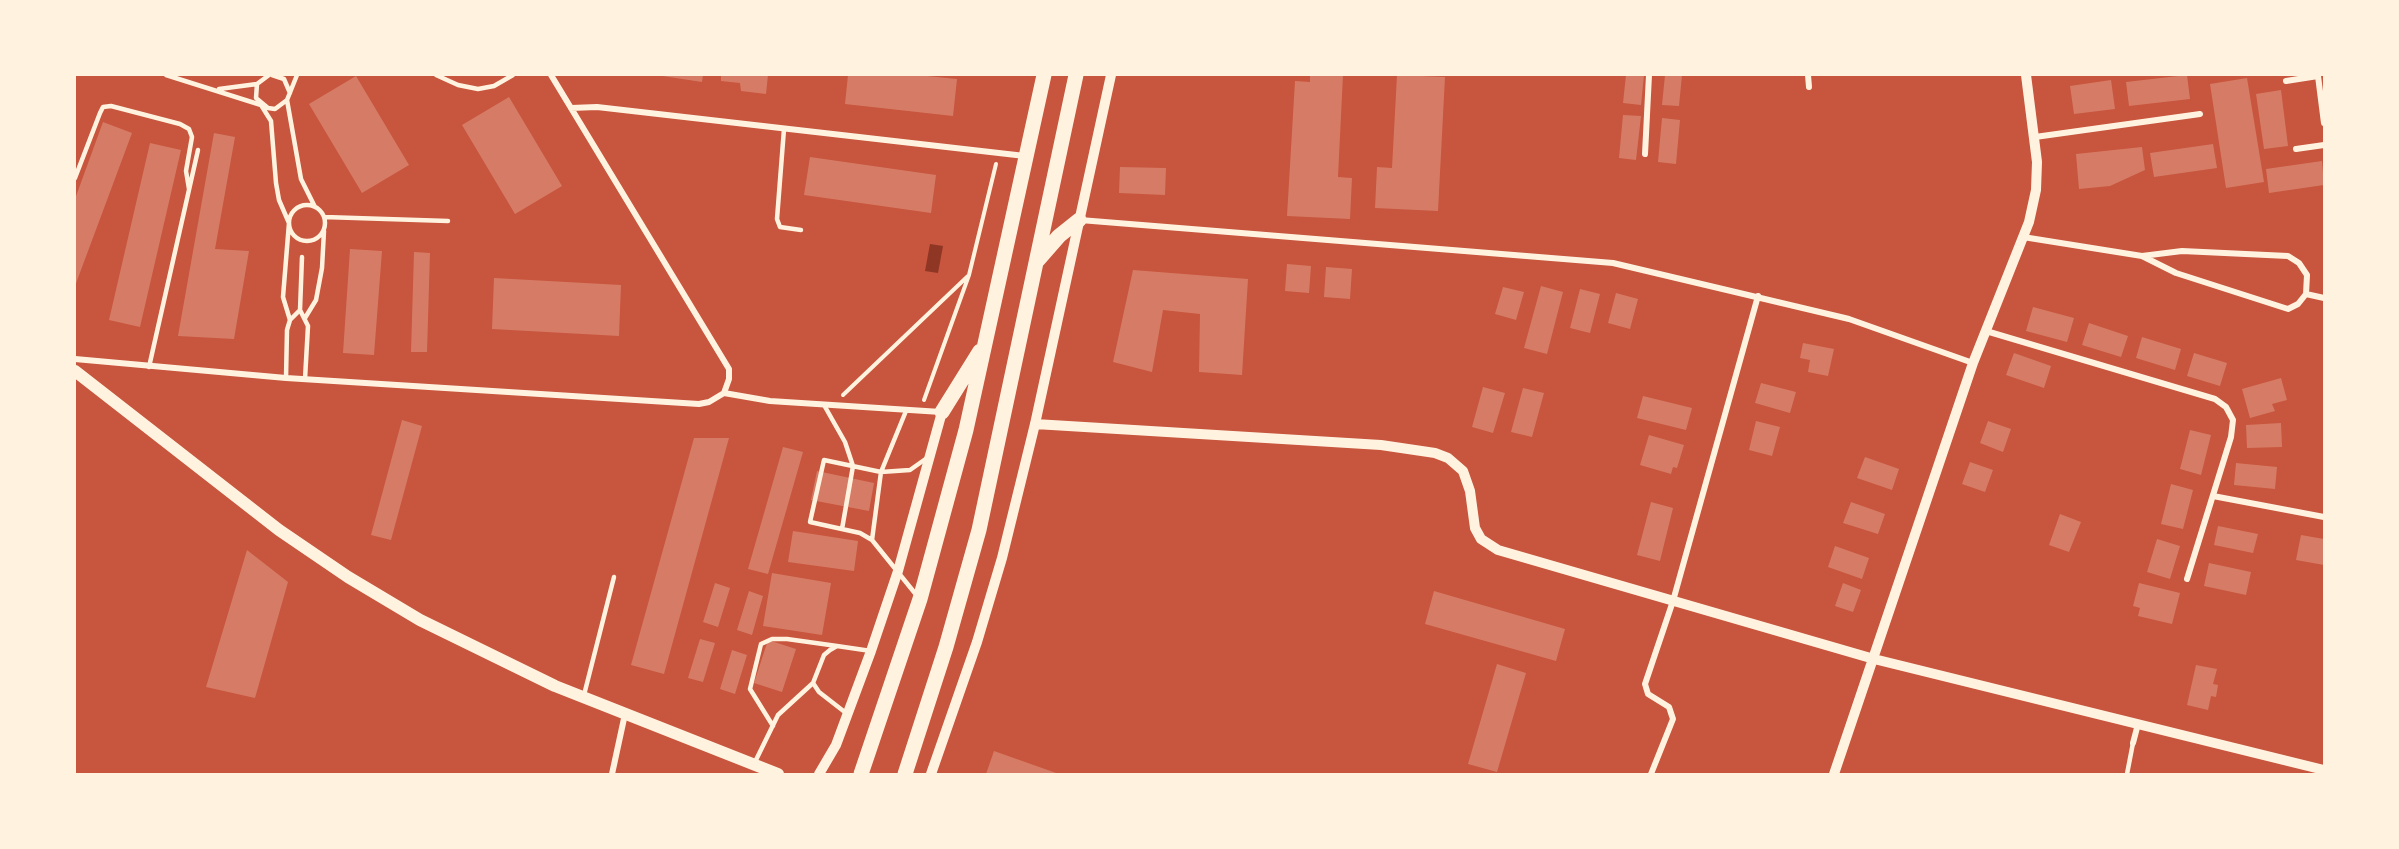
<!DOCTYPE html>
<style>
body{margin:0}
#map{position:relative;width:2399px;height:849px;overflow:hidden;background:#c8553d;font-family:Inter,sans-serif}
canvas{display:block}
.frame{position:absolute;inset:0;border:76px solid #fff3e0;pointer-events:none}
</style>
<div id="map">
<canvas width="2399" height="849"></canvas>
<div class="frame"></div>
</div>
<script>
const context = document.querySelector('canvas').getContext('2d');
context.lineJoin = 'round';
function fillPath(path, color) {
  context.fillStyle = color;
  context.fill(path, 'evenodd');
}
function poly(rows) {
  const path = new Path2D();
  for (const r of rows) {
    if (r.length === 3) {
      path.moveTo(r[0] + r[2], r[1]);
      path.arc(r[0], r[1], r[2], 0, 2 * Math.PI);
      continue;
    }
    path.moveTo(r[0], r[1]);
    for (let i = 2; i < r.length; i += 2) path.lineTo(r[i], r[i + 1]);
  }
  return path;
}
function stroke(path, color, width, dash) {
  context.strokeStyle = color;
  context.lineWidth = width;
  context.lineCap = dash ? 'butt' : 'round';
  context.setLineDash(dash || []);
  context.stroke(path);
}
const water = poly([
 [930,244,943,246,938,273,925,271]
]);
const building = poly([
 [656,75,703,75,702,82],
 [721,75,768,75,766,94,741,91,740,83,721,81],
 [848,75,917,75,957,79,953,116,845,104],
 [1310,75,1343,75,1338,177,1352,178,1350,219,1287,216,1295,81,1310,82],
 [1397,75,1445,77,1438,211,1375,208,1377,167,1392,168],
 [1626,75,1644,75,1641,105,1623,103],
 [1665,75,1682,75,1679,106,1662,105],
 [2187,75,2190,99,2129,106,2126,82],
 [356,76,409,165,362,193,309,104],
 [2247,78,2264,182,2226,188,2210,84],
 [2111,80,2115,109,2074,114,2070,86],
 [2281,90,2288,146,2264,149,2256,94],
 [509,97,562,186,515,214,462,125],
 [1623,115,1641,116,1636,160,1619,158],
 [1662,118,1680,120,1676,164,1658,162],
 [103,122,132,133,75,286,75,199],
 [214,133,235,137,215,249,249,251,234,339,178,336],
 [150,143,181,150,140,327,109,320],
 [2213,144,2217,168,2154,177,2150,153],
 [2142,147,2145,170,2110,186,2079,189,2076,154],
 [810,157,936,175,931,213,804,195],
 [2322,161,2324,185,2269,193,2266,169],
 [1120,167,1166,168,1165,195,1119,193],
 [350,249,382,251,374,355,343,353],
 [414,252,430,253,427,352,411,352],
 [1287,264,1311,266,1309,293,1285,291],
 [1326,267,1352,269,1350,299,1324,297],
 [1133,270,1248,279,1242,375,1199,372,1200,314,1163,310,1152,372,1113,362],
 [494,278,621,285,619,336,492,329],
 [1541,286,1563,292,1547,354,1524,348],
 [1503,287,1524,292,1516,320,1495,314],
 [1580,289,1600,294,1590,333,1570,328],
 [1616,293,1638,299,1630,329,1608,323],
 [2033,307,2074,318,2067,342,2026,331],
 [2089,323,2128,336,2121,357,2082,345],
 [2142,337,2181,349,2175,370,2136,358],
 [1803,343,1834,349,1828,376,1808,372,1810,360,1800,358],
 [2014,353,2051,366,2044,388,2006,375],
 [2194,353,2227,363,2220,386,2187,376],
 [2281,378,2287,400,2272,404,2275,411,2250,418,2242,389],
 [1761,383,1796,392,1790,413,1755,403],
 [1483,387,1505,393,1493,433,1472,427],
 [1523,388,1544,393,1532,437,1511,432],
 [1643,396,1692,408,1686,430,1637,418],
 [402,420,422,426,391,540,371,535],
 [1756,421,1780,427,1772,456,1749,450],
 [1988,421,2011,429,2003,452,1980,443],
 [2281,423,2282,447,2247,448,2246,425],
 [2190,430,2211,435,2201,475,2180,469],
 [1649,435,1684,445,1677,468,1673,467,1671,474,1640,465],
 [694,438,729,438,664,674,631,665],
 [783,447,803,452,768,574,748,569],
 [1865,457,1899,469,1892,490,1857,478],
 [1970,462,1993,470,1985,492,1962,484],
 [2236,463,2277,467,2275,489,2234,485],
 [817,471,874,483,869,511,811,500],
 [2171,484,2193,490,2183,529,2161,524],
 [1651,502,1673,508,1660,561,1637,555],
 [1851,502,1885,514,1878,534,1843,523],
 [2060,514,2081,522,2069,552,2049,545],
 [2218,526,2258,534,2253,553,2214,545],
 [793,531,858,541,854,571,788,562],
 [2301,535,2324,539,2324,565,2296,560],
 [2157,539,2180,546,2170,579,2147,572],
 [1835,546,1869,558,1862,579,1828,567],
 [247,550,288,582,255,698,206,687],
 [2209,563,2251,572,2246,595,2204,586],
 [772,573,831,583,822,635,763,626],
 [715,583,730,588,718,627,703,622],
 [1843,583,1861,590,1853,612,1835,606],
 [2139,583,2180,593,2172,624,2138,616,2140,608,2133,606],
 [749,591,763,596,752,635,737,630],
 [1434,591,1565,629,1556,661,1425,624],
 [700,639,715,643,703,682,688,678],
 [768,640,796,649,782,692,754,683],
 [732,650,747,655,735,694,720,689],
 [1497,664,1526,673,1497,772,1468,764],
 [2196,665,2217,669,2213,684,2218,685,2216,697,2211,696,2208,710,2187,705],
 [994,751,1059,774,986,774]
]);
const path = poly([
 [843,395,968,276],
 [924,400,969,275,996,164]
]);
const service = poly([
 [166,75,261,105,271,121,276,183,279,200,289,223,283,297,290,320],
 [269,75,257,84,256,98,268,108,275,109,287,100,297,75],
 [272,75,284,79,290,93],
 [436,75,458,85,478,89,494,86,513,75],
 [219,89,257,84],
 [287,100,301,179,315,207],
 [784,129,777,219,780,227,801,230],
 [75,178,100,113,103,107,111,106,180,124,189,129,192,137,186,171,189,189],
 [307,223,18],
 [324,217,448,221],
 [302,257,300,310,308,326,305,379],
 [305,318,316,300,322,268,324,231],
 [149,367,198,150],
 [286,378,287,330,290,320,300,310],
 [824,405,845,442,853,466,842,529],
 [872,540,881,472,906,411],
 [918,597,872,540,860,533,810,522,824,460,881,472,910,470,927,458],
 [813,683,819,692,846,713],
 [584,695,614,577],
 [773,726,750,689,761,644,772,639,787,639,837,646],
 [755,762,778,715,813,683,824,655,830,650,837,646,871,651],
 [2127,774,2133,743]
]);
const minor = poly([
 [551,75,729,369,729,379,724,393],
 [1808,75,1809,87],
 [2286,81,2318,76,2324,123],
 [571,108,597,107,1025,156],
 [2035,137,2200,114],
 [2296,149,2324,145],
 [1645,154,1649,75],
 [1080,220,1613,263,1849,319,1973,363],
 [2023,237,2142,256,2176,273,2288,309,2298,304,2306,294,2307,275,2299,263,2288,256,2182,251,2142,256],
 [2306,294,2324,298],
 [1986,331,2215,399,2226,407,2233,420,2231,437,2187,579],
 [75,359,286,378,699,404,709,402,724,393],
 [724,393,770,401,941,412],
 [2213,496,2324,517],
 [2133,743,2138,724],
 [612,774,625,714],
 [1651,774,1673,719,1669,707,1648,694,1645,684,1673,601,1758,296]
]);
const tertiary = poly([
 [1035,424,1381,445,1435,453,1448,458,1463,471,1470,491,1475,528,1481,539,1498,550,1874,659,2324,770],
 [819,774,836,745,871,651,898,571,942,412],
 [931,774,977,642,1002,558,1035,424,1111,75],
 [1834,774,1973,363,2029,222,2036,190,2037,162,2026,75]
]);
const secondary = poly([
 [75,371,279,530,348,577,420,620,555,686,778,774]
]);
const primary = poly([
 [1038,260,1059,236,1079,220],
 [942,412,980,351],
 [861,774,920,599,966,430,1044,75],
 [905,774,946,647,979,530,1076,75]
]);
fillPath(water, '#8f3625');
fillPath(building, '#d67c66');
stroke(path, '#fff3e0', 4);
stroke(service, '#fff3e0', 4.5);
stroke(minor, '#fff3e0', 6);
stroke(tertiary, '#fff3e0', 10);
stroke(secondary, '#fff3e0', 12);
stroke(primary, '#fff3e0', 15);
</script>
